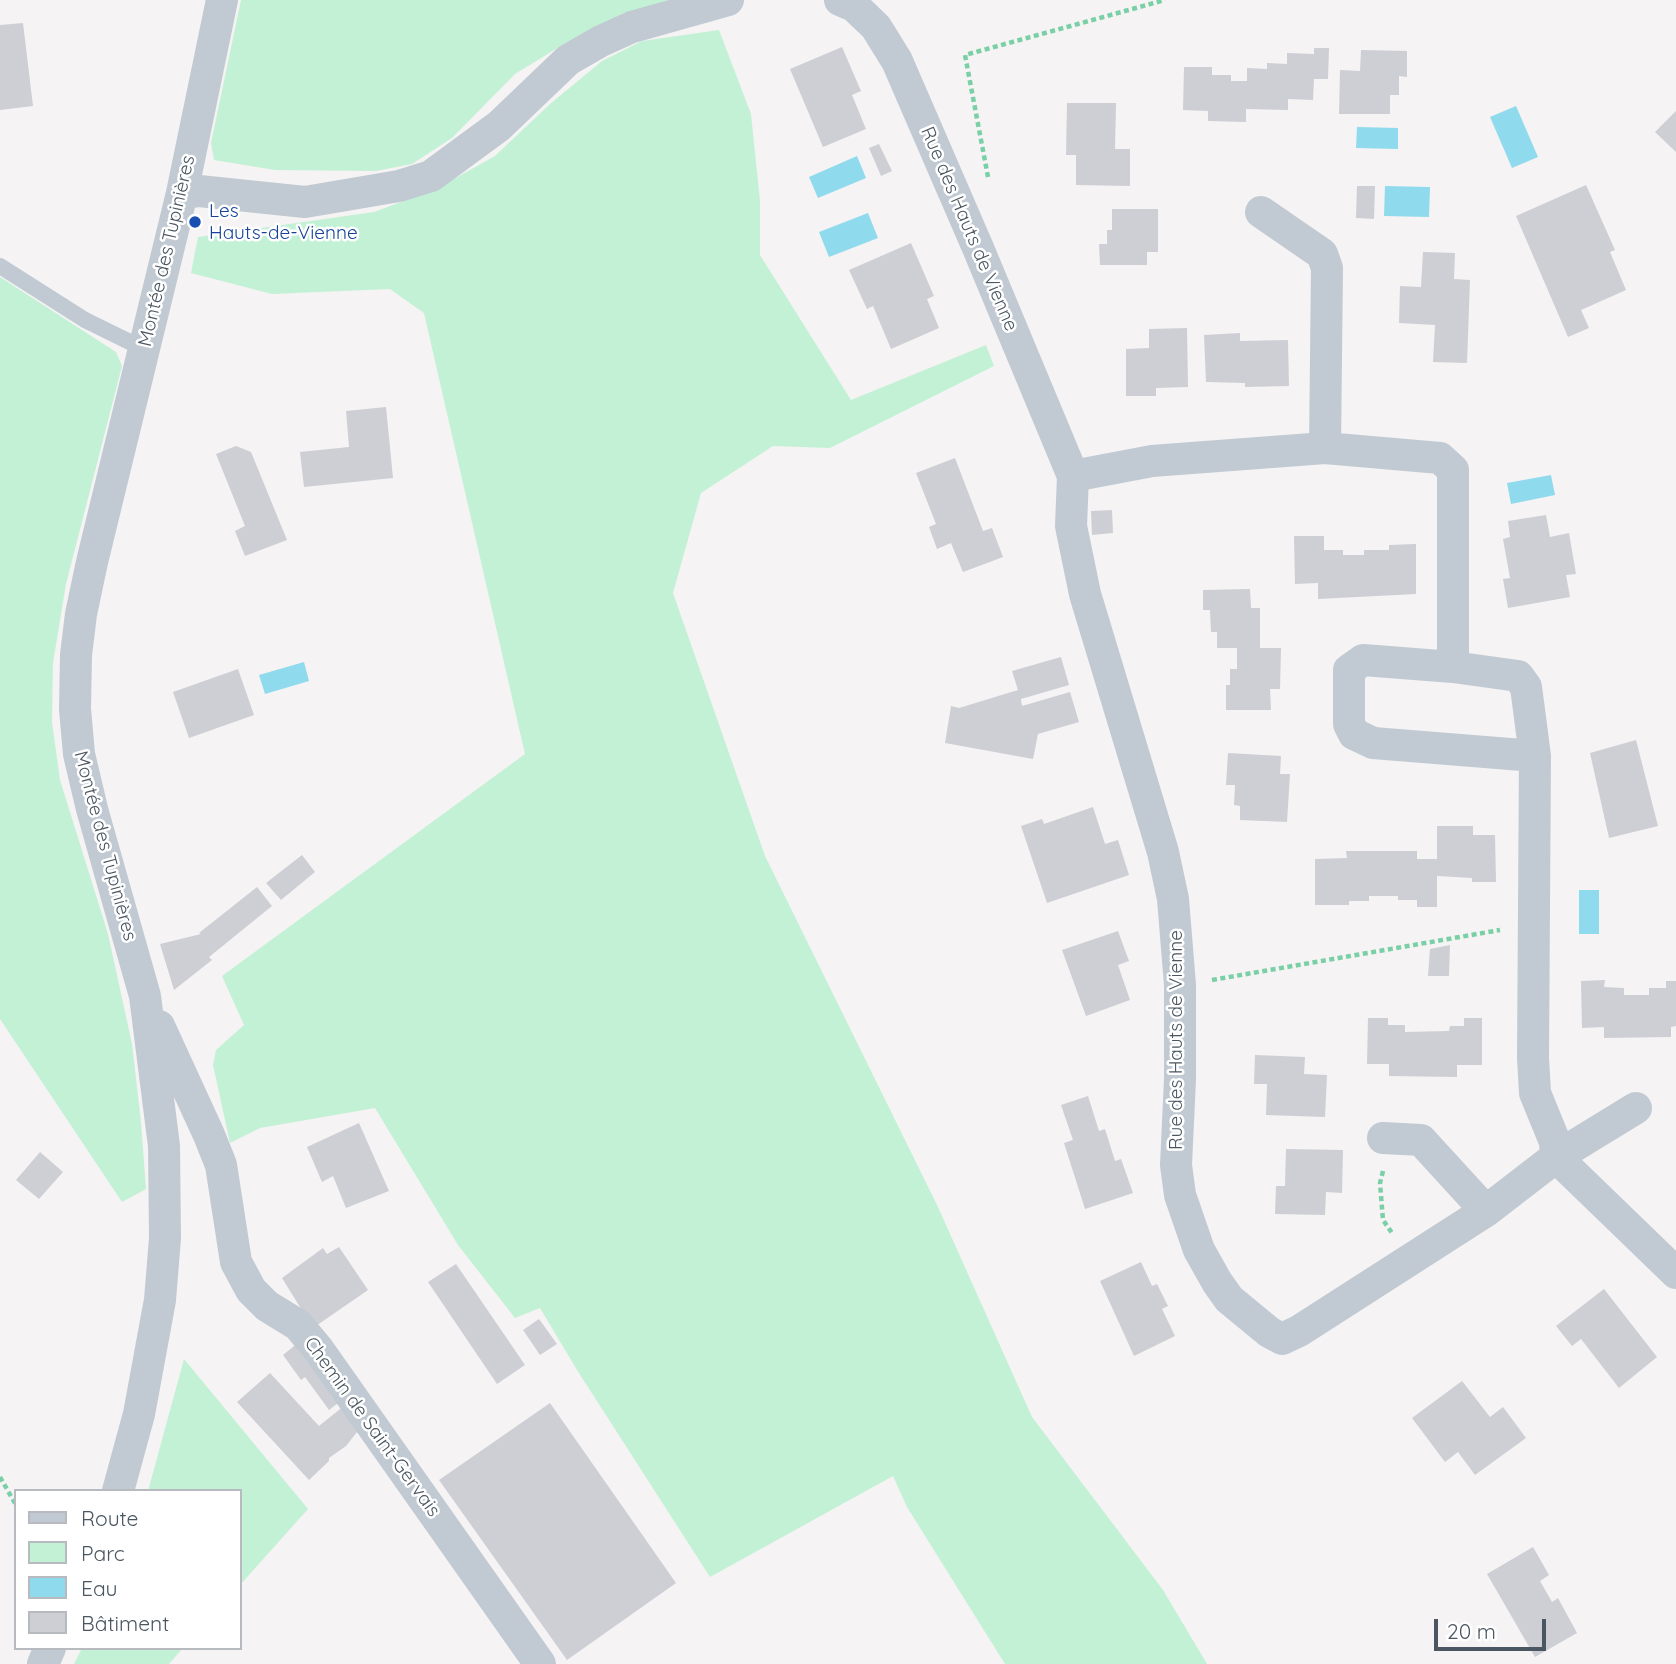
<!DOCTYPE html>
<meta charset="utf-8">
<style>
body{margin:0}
#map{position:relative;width:1676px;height:1664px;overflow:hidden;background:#f5f3f3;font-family:Quicksand,sans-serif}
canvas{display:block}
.legend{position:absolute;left:14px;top:1489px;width:228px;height:161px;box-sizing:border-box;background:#fff;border:2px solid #b7bbc0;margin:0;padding:9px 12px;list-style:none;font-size:21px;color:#4a5661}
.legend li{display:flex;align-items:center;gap:14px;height:35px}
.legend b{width:35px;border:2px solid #b7bbc0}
.scale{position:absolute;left:1434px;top:1619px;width:112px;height:32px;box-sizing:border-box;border:4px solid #4a5661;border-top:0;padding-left:9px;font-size:21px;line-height:24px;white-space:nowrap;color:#4a5661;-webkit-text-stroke:5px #fff;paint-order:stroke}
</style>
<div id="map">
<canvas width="1676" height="1664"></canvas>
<ul class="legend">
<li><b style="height:9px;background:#c1cad2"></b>Route</li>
<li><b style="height:19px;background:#c3f1d5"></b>Parc</li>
<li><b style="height:19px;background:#90daee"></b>Eau</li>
<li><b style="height:19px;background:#cdcfd5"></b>Bâtiment</li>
</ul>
<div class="scale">20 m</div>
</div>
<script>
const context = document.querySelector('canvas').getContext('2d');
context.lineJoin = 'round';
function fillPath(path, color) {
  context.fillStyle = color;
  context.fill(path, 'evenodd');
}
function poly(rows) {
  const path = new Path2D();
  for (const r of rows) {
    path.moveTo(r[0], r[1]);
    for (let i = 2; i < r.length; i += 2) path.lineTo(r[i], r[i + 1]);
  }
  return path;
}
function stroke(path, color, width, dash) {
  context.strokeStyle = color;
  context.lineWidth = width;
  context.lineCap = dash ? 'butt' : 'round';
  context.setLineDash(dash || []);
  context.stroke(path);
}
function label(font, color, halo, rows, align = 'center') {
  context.font = font + ' Quicksand,sans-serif';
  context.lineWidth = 5;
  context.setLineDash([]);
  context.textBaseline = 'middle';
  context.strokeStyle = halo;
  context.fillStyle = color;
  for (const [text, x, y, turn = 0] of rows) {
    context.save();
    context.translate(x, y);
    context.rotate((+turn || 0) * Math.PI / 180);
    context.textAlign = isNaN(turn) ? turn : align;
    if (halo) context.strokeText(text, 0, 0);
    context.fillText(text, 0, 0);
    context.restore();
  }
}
const green = poly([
 [241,0,669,0,633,13,564,44,515,74,452,138,412,164,376,171,275,170,214,160,211,143],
 [719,30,751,114,760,201,760,255,851,400,986,345,994,366,830,448,773,446,701,493,673,593,765,856,938,1207,1032,1417,1163,1590,1207,1664,1005,1664,907,1507,893,1476,710,1577,577,1370,540,1308,515,1318,458,1245,375,1108,260,1128,230,1143,213,1065,216,1050,244,1025,222,976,525,754,424,313,390,289,272,294,191,273,198,237,374,212,436,189,495,156,550,104,602,61,642,41],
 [0,277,116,352,122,366,66,584,53,663,52,722,60,780,108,934,132,1044,141,1122,146,1189,122,1202,0,1019],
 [184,1359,308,1509,240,1585,240,1491,148,1491],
 [82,1648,183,1648,169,1664,74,1664]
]);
const water = poly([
 [1516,106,1538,157,1512,168,1490,117],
 [1357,127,1398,128,1398,149,1356,148],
 [857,156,866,178,818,198,809,177],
 [1385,186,1430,187,1429,217,1384,216],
 [868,213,878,238,829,257,819,232],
 [1551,475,1555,495,1511,504,1507,483],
 [304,662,309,681,265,694,259,675],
 [1579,890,1599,890,1599,934,1579,934]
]);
const building = poly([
 [23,23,33,106,0,110,0,25],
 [842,47,861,91,852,95,866,129,823,147,790,69],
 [1314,48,1329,48,1328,79,1314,79,1313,100,1288,99,1288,110,1246,109,1246,122,1208,121,1208,111,1183,110,1184,67,1212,67,1212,75,1231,75,1231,81,1247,81,1247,68,1267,69,1267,63,1287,64,1287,53,1314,54],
 [1361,50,1407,51,1407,77,1399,76,1399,95,1390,95,1390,114,1339,114,1340,70,1360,71],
 [1067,103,1116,103,1115,149,1130,149,1130,186,1076,185,1076,155,1066,155],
 [1676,111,1676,152,1655,132],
 [879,144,892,171,881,176,869,148],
 [1586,185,1615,250,1610,252,1626,290,1581,310,1589,328,1568,337,1516,216],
 [1357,186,1375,186,1374,219,1356,218],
 [1112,209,1158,209,1158,252,1147,252,1147,265,1100,265,1099,244,1107,244,1107,230,1112,230],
 [911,243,934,296,927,299,939,328,891,349,873,306,867,309,849,270],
 [1423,252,1455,253,1454,279,1470,280,1467,363,1433,362,1435,325,1399,323,1400,286,1421,287],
 [1187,328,1188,387,1156,388,1156,396,1126,396,1126,349,1149,348,1149,329],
 [1240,333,1240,341,1288,340,1289,386,1245,387,1245,383,1206,382,1204,335],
 [386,407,393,478,304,487,300,452,349,447,346,411],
 [236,446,251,452,287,540,245,556,235,531,245,526,216,454],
 [955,458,983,531,992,528,1003,557,963,572,951,543,937,549,929,527,936,524,916,473],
 [1112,510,1113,533,1092,535,1091,511],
 [1546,515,1550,537,1569,533,1576,574,1566,575,1570,597,1508,608,1503,579,1510,578,1503,539,1510,537,1508,521],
 [1294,536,1324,536,1324,550,1343,550,1343,555,1364,555,1364,550,1389,550,1389,545,1416,544,1416,594,1318,599,1318,583,1295,584],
 [1250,589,1251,608,1260,608,1260,648,1281,648,1280,689,1270,689,1271,710,1226,710,1226,685,1230,685,1230,669,1237,669,1237,648,1217,648,1217,632,1211,632,1210,610,1203,610,1203,590],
 [1061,657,1069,685,1021,699,1022,706,1070,692,1079,722,1038,734,1033,759,945,743,951,706,959,708,1018,690,1012,671],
 [238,669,254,715,189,738,173,692],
 [1636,740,1658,826,1609,838,1590,753],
 [1228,753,1281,756,1280,774,1290,774,1287,822,1240,820,1240,806,1234,805,1235,785,1226,785],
 [1093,807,1105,844,1118,840,1129,875,1047,903,1021,826,1042,819,1044,824],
 [1437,826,1473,826,1473,835,1495,835,1496,882,1472,882,1472,878,1437,876,1437,907,1417,907,1417,900,1398,900,1398,896,1369,896,1369,901,1349,901,1349,905,1315,905,1315,859,1347,858,1346,851,1417,851,1417,859,1437,859],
 [302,855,315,872,281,900,266,883],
 [257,887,272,906,209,957,212,960,174,990,160,944,201,934,199,933],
 [1118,931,1129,961,1118,965,1130,1000,1086,1016,1062,950],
 [1450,945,1449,976,1428,976,1430,949],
 [1605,980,1604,987,1624,988,1624,995,1649,995,1649,988,1666,988,1666,981,1676,981,1676,1026,1671,1027,1671,1037,1604,1038,1604,1027,1582,1028,1581,981],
 [1368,1018,1388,1018,1388,1025,1405,1025,1405,1032,1449,1031,1450,1026,1464,1026,1464,1018,1482,1018,1482,1065,1457,1065,1457,1077,1389,1076,1389,1064,1367,1064],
 [1255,1055,1305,1057,1304,1074,1327,1075,1325,1117,1266,1115,1267,1084,1254,1084],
 [1088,1096,1099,1131,1105,1129,1115,1161,1121,1159,1133,1193,1085,1209,1064,1143,1073,1140,1061,1105],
 [359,1123,389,1191,346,1208,333,1176,322,1182,307,1147],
 [1286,1149,1343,1150,1342,1193,1326,1192,1325,1215,1275,1214,1276,1186,1285,1186],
 [40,1152,63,1172,39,1199,16,1180],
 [339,1247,368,1290,313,1328,282,1278,323,1248,327,1254],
 [1141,1262,1152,1286,1157,1284,1168,1306,1162,1309,1175,1336,1134,1356,1100,1281],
 [456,1264,525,1365,497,1384,428,1282],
 [1604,1289,1657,1357,1619,1388,1581,1339,1572,1346,1556,1326],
 [539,1319,557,1344,540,1355,523,1330],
 [299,1342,342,1400,329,1410,305,1377,301,1380,283,1355],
 [270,1373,319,1426,345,1405,361,1427,346,1446,329,1458,329,1461,309,1480,237,1402],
 [1462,1381,1490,1417,1503,1407,1526,1438,1475,1475,1458,1452,1445,1462,1412,1418],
 [550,1403,676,1583,567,1660,439,1480],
 [1533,1547,1549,1575,1540,1581,1552,1602,1558,1598,1577,1633,1535,1657,1487,1574]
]);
const path = poly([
 [988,177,965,55,1165,0],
 [1212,980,1500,930],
 [1383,1171,1380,1183,1383,1220,1392,1233],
 [0,1477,16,1505]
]);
const service = poly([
 [0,266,85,320,144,349]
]);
const minor = poly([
 [840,0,854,6,876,27,897,61,978,248,1073,476,1071,526,1085,594,1163,852,1173,899,1180,985,1180,1079,1176,1165,1180,1195,1199,1250,1217,1282,1229,1299,1269,1332,1282,1339,1299,1331,1486,1211,1556,1157,1555,1142,1535,1093,1533,1058,1535,756,1526,687,1518,676,1453,667,1453,470,1440,458,1325,448,1152,461,1073,476],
 [182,193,199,191,305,202,399,186,431,176,499,126,568,60,601,41,632,27,728,0],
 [1261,212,1322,254,1327,268,1325,448],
 [1453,667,1363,660,1349,670,1349,724,1354,734,1373,743,1535,756],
 [159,1026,209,1135,221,1165,236,1262,251,1290,267,1306,298,1325,318,1349,540,1664],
 [1636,1108,1556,1157,1676,1273],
 [1383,1138,1421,1140,1486,1211],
 [118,1491,139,1414,160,1300,165,1238,164,1146,145,996,92,809,79,754,75,709,76,655,81,614,92,562,182,193,222,0],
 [43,1664,50,1648]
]);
const markers = [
 [195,222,7,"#1a4fb4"]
];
const transitNames = [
 ["Les",209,211],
 ["Hauts-de-Vienne",209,233]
];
const streetNames = [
 ["Rue des Hauts de Vienne",969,229,67],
 ["Montée des Tupinières",167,251,-77],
 ["Montée des Tupinières",105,846,75],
 ["Rue des Hauts de Vienne",1176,1040,-90],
 ["Chemin de Saint-Gervais",372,1427,54]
];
fillPath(green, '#c3f1d5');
fillPath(water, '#90daee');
fillPath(building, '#cdcfd5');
stroke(path, '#7ad0a6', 4.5, [5, 3.5]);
stroke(service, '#c1cad2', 16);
stroke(minor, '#c1cad2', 32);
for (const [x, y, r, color] of markers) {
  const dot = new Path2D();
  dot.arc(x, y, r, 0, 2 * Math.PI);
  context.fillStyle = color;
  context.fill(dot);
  stroke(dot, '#fff', 2.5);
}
label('19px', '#164399', '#fff', transitNames, 'left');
label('19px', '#4a5661', '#fff', streetNames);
</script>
